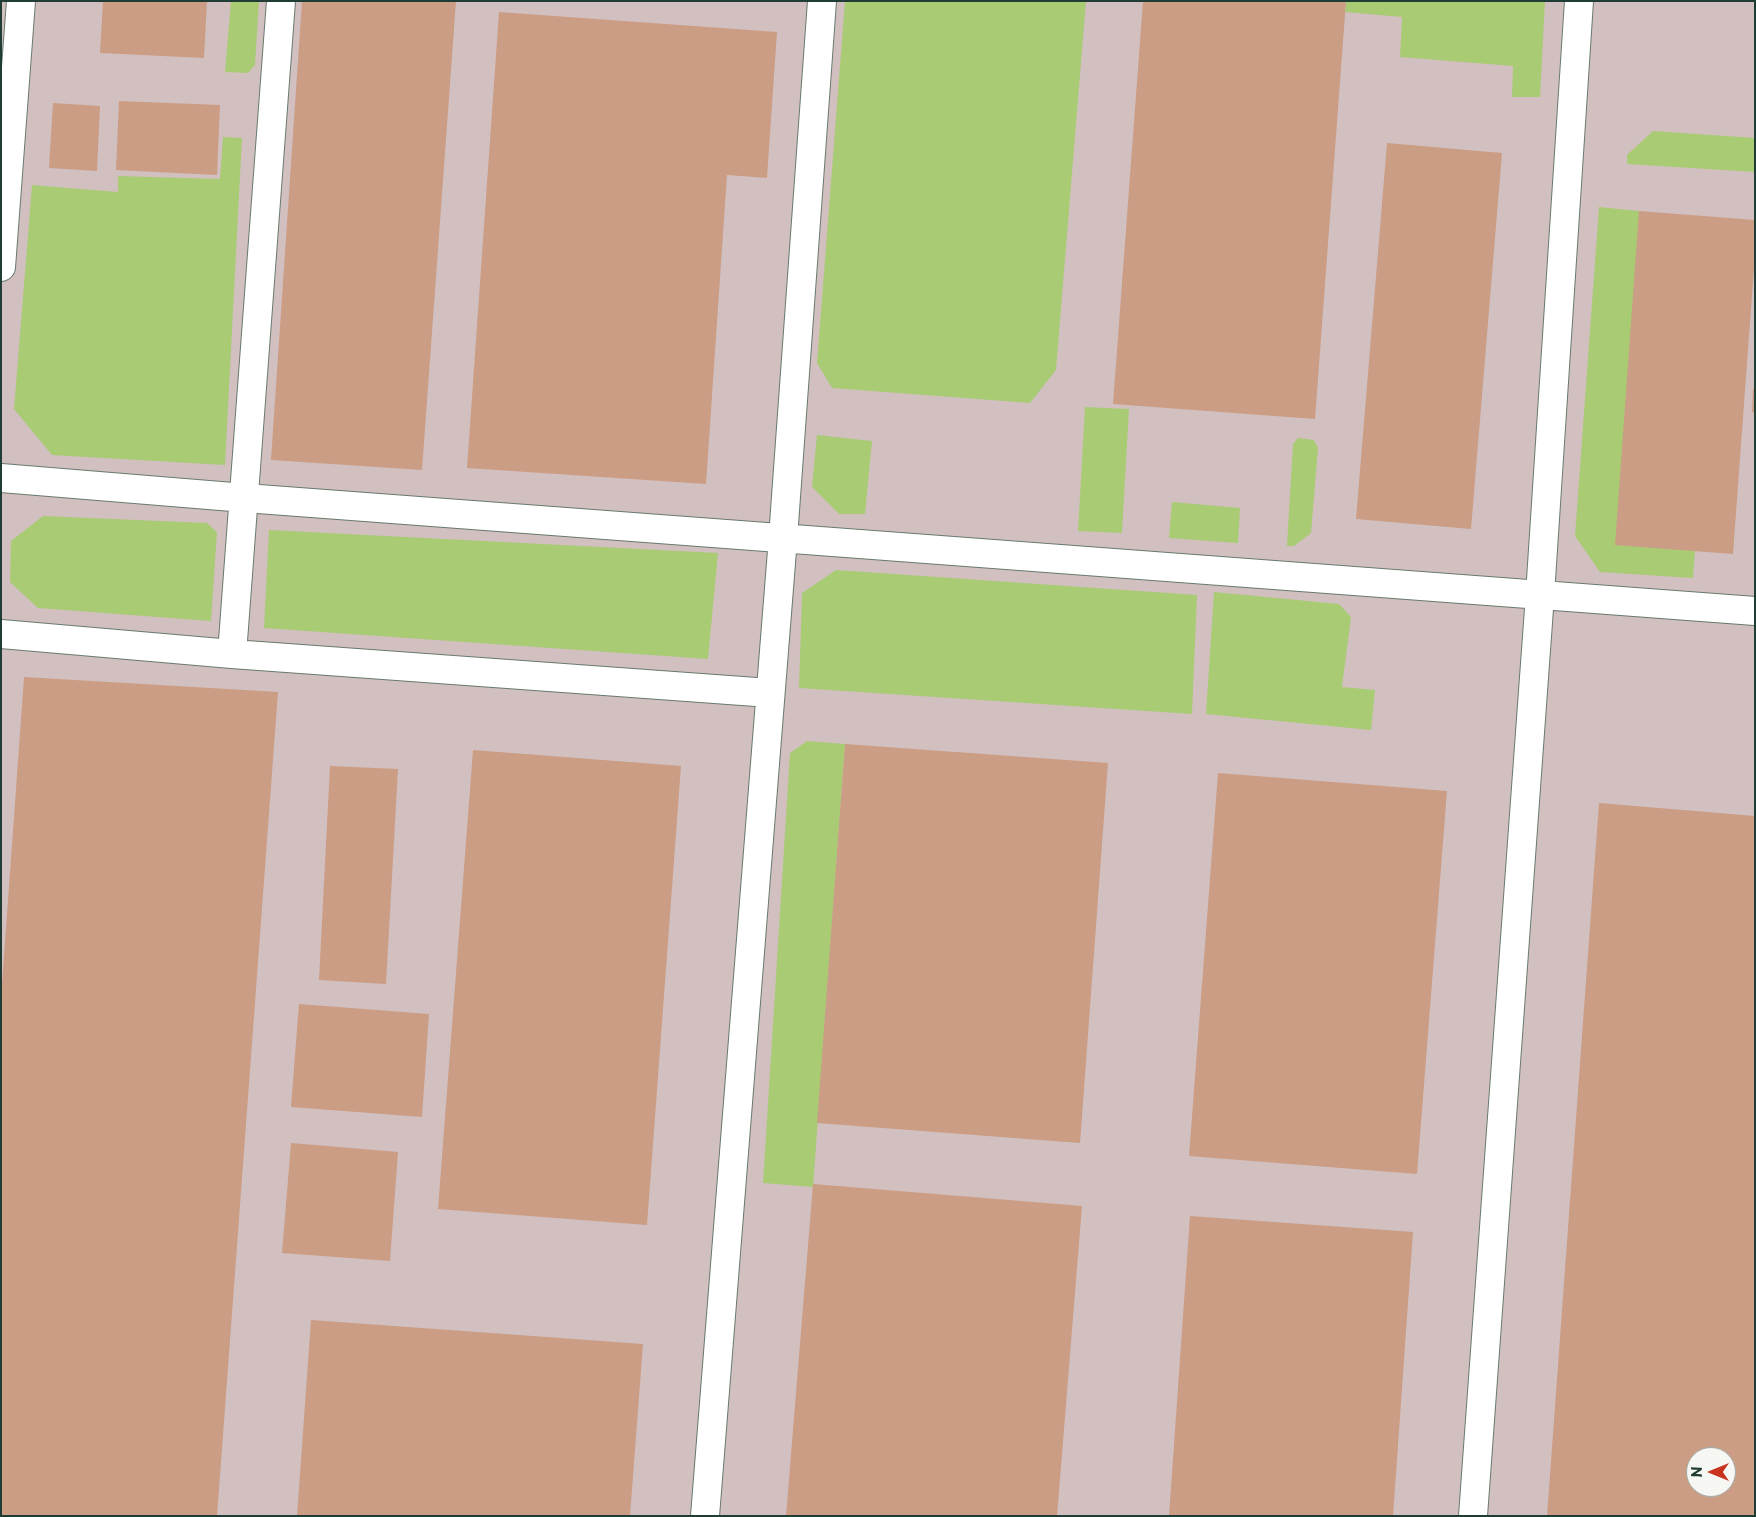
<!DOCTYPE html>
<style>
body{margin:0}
#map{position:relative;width:1756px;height:1517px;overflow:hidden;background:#efebd8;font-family:"Playpen Sans",sans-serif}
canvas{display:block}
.frame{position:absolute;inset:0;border:2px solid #1f3d34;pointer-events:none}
.north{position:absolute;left:1686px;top:1447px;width:50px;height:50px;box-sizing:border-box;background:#f6f6f2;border:1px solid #a0aca6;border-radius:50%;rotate:270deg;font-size:14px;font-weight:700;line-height:20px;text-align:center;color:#1f3d34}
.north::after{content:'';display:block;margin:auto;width:18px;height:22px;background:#c8321e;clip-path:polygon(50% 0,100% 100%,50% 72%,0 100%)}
</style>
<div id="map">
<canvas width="1756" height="1517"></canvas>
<div class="frame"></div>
<div class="north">N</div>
</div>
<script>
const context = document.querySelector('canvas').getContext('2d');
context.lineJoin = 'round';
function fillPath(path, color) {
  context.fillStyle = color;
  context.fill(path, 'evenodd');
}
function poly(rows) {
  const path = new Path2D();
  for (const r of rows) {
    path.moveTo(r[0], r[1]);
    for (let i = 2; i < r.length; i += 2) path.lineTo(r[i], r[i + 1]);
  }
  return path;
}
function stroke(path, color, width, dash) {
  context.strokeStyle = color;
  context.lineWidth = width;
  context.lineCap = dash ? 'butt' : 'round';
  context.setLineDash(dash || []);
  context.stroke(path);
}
const industrial = poly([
 [1,1,1755,1,1755,1516,1,1516],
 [1696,1457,1726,1457,1726,1487,1696,1487]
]);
const green = poly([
 [231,1,259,1,255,65,248,73,225,72],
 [845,1,1086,1,1056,370,1030,403,832,388,817,363],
 [1346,1,1545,1,1540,97,1512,97,1513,66,1400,57,1402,17,1345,12],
 [1653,131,1755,138,1755,172,1627,164,1627,155],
 [223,137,242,138,225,465,52,455,14,409,32,185,118,192,118,176,220,179],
 [1599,207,1639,211,1695,551,1693,578,1600,572,1575,536],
 [1085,407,1129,409,1122,533,1078,531],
 [817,435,872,441,865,514,839,514,812,487],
 [1298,438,1314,440,1318,448,1311,533,1294,546,1287,546,1293,444],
 [1172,502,1240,508,1238,543,1169,538],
 [43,516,207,523,217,532,211,621,38,608,10,582,11,541],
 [269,530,718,553,708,659,264,628],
 [836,570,1197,595,1192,714,799,688,802,593],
 [1214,592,1339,604,1351,617,1342,687,1375,690,1371,730,1206,714],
 [807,741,845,744,813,1187,763,1183,790,753]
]);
const building = poly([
 [103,1,207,1,204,58,100,53],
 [302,1,456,1,422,470,271,460],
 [1143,1,1346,1,1315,419,1113,404],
 [499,12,777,32,767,178,727,175,706,484,467,468],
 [119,101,220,105,217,175,116,170],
 [53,103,100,106,97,171,49,168],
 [1387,143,1502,153,1471,529,1356,519],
 [1639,211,1755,220,1755,254,1733,554,1615,545],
 [1753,389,1755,390,1755,413,1752,412],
 [24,677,278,692,217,1516,1,1516,1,998],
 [845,744,1108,763,1080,1143,817,1123],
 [473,750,681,766,647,1225,438,1209],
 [330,766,398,769,386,984,319,980],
 [1218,773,1447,791,1417,1174,1189,1156],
 [1599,803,1755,816,1755,1516,1547,1516],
 [1696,1457,1726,1457,1726,1487,1696,1487],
 [299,1004,429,1014,422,1117,291,1107],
 [291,1143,398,1152,390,1261,282,1253],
 [813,1184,1082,1206,1057,1516,786,1516],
 [1190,1216,1413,1232,1393,1516,1169,1516],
 [311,1320,643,1344,630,1516,297,1516]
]);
const minor = poly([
 [1,267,21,1],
 [1,478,245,498,1755,611],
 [1,634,232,654,770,693],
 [232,654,281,1],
 [705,1516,783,538,822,1],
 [1473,1516,1540,595,1579,1]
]);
fillPath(industrial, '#d2bfc0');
fillPath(green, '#a9cb74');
fillPath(building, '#cb9d84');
stroke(minor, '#687a6d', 30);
stroke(minor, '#fff', 28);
</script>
